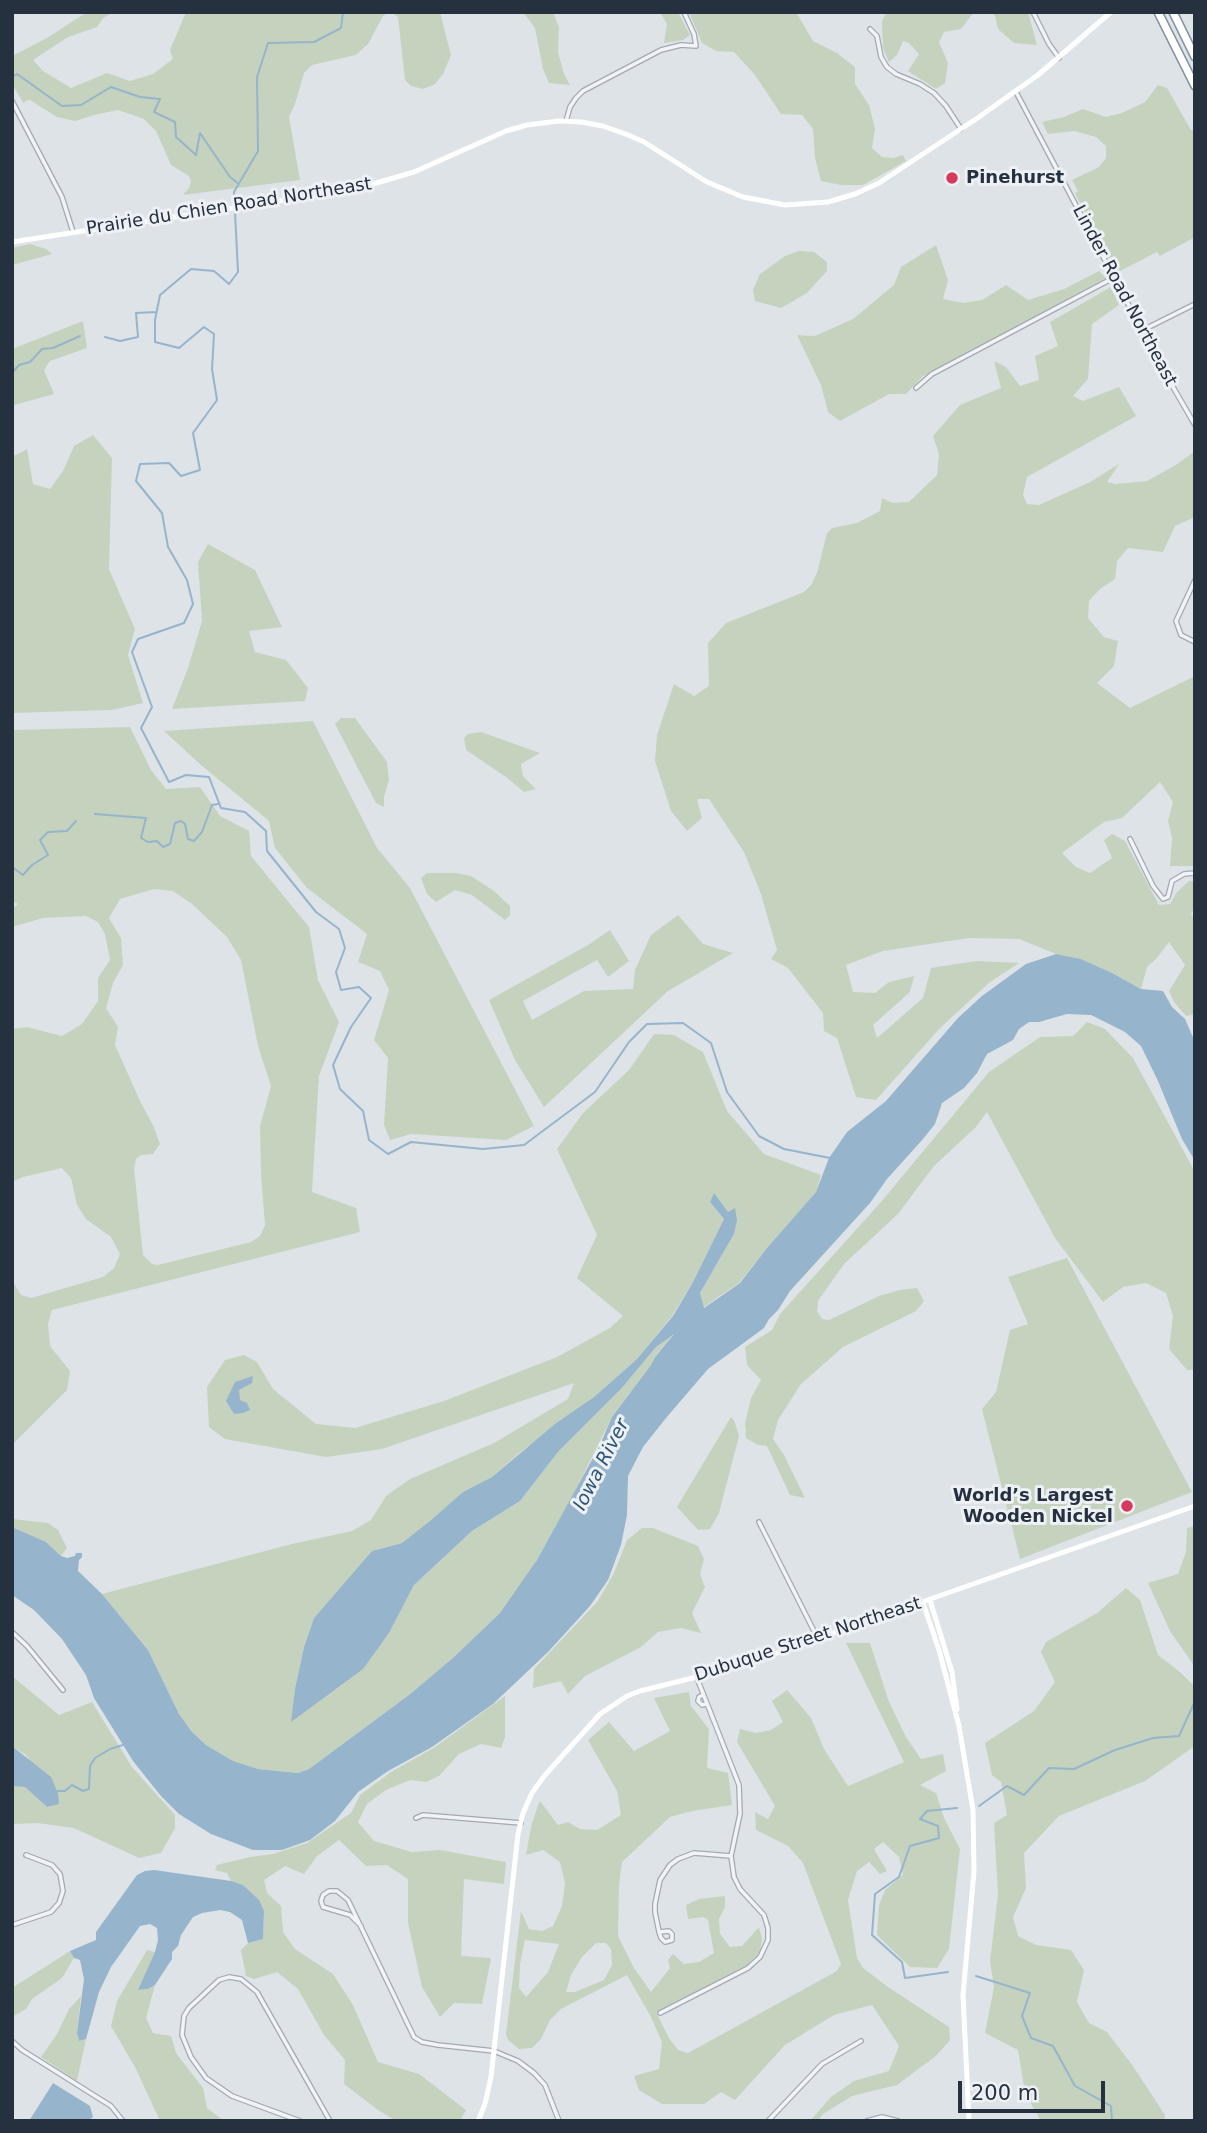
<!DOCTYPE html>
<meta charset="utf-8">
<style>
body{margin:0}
#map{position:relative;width:1207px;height:2133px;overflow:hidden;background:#dee3e8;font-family:"DejaVu Sans",sans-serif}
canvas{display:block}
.frame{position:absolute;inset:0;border:14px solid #263140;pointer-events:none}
.scale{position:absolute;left:958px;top:2081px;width:147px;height:32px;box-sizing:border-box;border:4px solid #263140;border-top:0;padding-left:9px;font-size:21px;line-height:24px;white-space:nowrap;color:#263140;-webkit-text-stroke:5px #edf1f6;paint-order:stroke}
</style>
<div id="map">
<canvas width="1207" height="2133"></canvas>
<div class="frame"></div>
<div class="scale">200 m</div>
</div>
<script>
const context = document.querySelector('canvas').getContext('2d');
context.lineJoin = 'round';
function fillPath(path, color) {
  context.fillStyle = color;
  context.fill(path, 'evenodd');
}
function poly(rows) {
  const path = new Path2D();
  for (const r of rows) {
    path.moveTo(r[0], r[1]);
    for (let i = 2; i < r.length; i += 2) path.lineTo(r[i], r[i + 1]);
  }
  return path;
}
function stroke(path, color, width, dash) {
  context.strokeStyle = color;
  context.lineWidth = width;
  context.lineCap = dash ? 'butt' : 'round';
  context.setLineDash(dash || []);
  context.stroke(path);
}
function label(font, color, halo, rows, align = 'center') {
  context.font = font + ' "DejaVu Sans",sans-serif';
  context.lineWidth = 6;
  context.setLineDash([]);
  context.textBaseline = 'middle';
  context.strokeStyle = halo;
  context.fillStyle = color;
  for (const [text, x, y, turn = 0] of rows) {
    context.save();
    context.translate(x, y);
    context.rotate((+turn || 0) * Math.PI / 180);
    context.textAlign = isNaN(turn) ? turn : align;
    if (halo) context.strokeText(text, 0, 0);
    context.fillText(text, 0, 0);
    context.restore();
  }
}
const green = poly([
 [87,12,114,12,103,18,97,27,68,37,33,60,43,71,71,88,107,73,130,81,153,74,173,59,170,50,186,12,440,12,451,55,443,74,435,84,423,89,411,86,405,80,398,17,390,12,383,16,368,44,356,55,312,65,304,73,295,104,289,117,300,180,183,195,189,188,191,181,189,176,171,165,156,131,144,119,118,110,94,115,75,121,57,117,30,100,25,101,24,104,12,84,12,56,47,38],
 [523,12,553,12,559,27,558,52,564,74,570,85,549,83,543,69,535,28],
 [660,12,678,12,690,35,683,40,664,43,667,24],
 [689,12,796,12,813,41,837,53,855,67,855,84,869,105,875,129,872,148,882,157,894,158,903,155,906,161,863,185,841,185,821,181,815,158,813,129,802,115,781,114,755,75,734,52,716,51,702,43],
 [886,12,974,12,961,29,944,32,939,42,948,63,945,83,936,89,908,71,919,54,909,43,903,41,897,55,889,62,883,48,882,22],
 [991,12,1028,12,1037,45,1014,43,998,29,995,16],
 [1158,85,1167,88,1191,130,1195,131,1195,237,1160,256,1157,252,1116,273,1075,193,1078,191,1072,180,1099,167,1106,158,1106,146,1096,137,1074,131,1048,134,1042,122,1064,117,1083,109,1106,117,1122,113,1145,102],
 [30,244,46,249,52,254,12,265,12,248],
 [936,245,948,280,943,299,963,303,982,300,1006,285,1028,300,1064,289,1099,271,1106,278,922,377,906,394,889,394,840,421,828,412,821,385,797,335,815,336,853,319,894,285,901,267],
 [799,251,814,252,827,262,827,271,807,293,781,308,755,301,753,290,760,274,785,256],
 [1111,287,1119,305,1092,324,1088,379,1073,396,1083,401,1119,387,1136,416,1027,477,1023,495,1027,504,1039,505,1090,482,1119,464,1107,482,1115,484,1147,481,1176,465,1195,451,1195,517,1175,526,1163,552,1128,548,1117,561,1115,579,1100,589,1089,601,1088,618,1104,637,1118,641,1114,666,1097,683,1130,708,1195,676,1195,866,1170,866,1172,838,1168,821,1173,802,1160,782,1122,818,1104,822,1062,853,1076,867,1090,873,1112,858,1104,840,1112,834,1125,841,1159,905,1170,904,1177,892,1189,881,1195,881,1195,905,1191,915,1195,918,1195,1014,1186,1016,1174,1002,1169,991,1185,965,1169,942,1156,959,1147,967,1141,989,1112,973,1081,959,1056,954,1019,939,969,938,883,951,846,965,853,992,875,993,889,982,914,976,910,992,873,1025,877,1038,923,998,931,968,976,961,1019,963,990,982,940,1028,876,1100,856,1097,837,1038,824,1031,823,1013,788,968,771,959,777,950,761,894,744,852,709,799,697,799,702,818,687,831,671,811,655,761,657,735,674,684,694,696,709,686,708,643,726,623,804,592,811,585,817,573,827,533,832,528,857,523,880,511,882,498,893,503,909,502,937,475,939,454,933,436,960,405,1001,388,994,361,1006,367,1020,386,1039,380,1035,356,1058,346,1050,322],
 [83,321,87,348,50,361,44,370,54,394,14,405,12,408,12,349],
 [93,435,112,458,109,569,135,629,128,655,143,703,112,710,12,713,12,457,27,449,33,484,50,489,63,471,74,446],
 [208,544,255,570,282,627,249,631,255,652,286,660,308,688,305,701,172,709,188,668,202,621,198,562],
 [341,718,355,718,387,762,389,780,384,797,384,807,376,803,335,724],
 [313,721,377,848,410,888,534,1126,506,1140,411,1134,390,1140,384,1125,388,1058,374,1040,389,990,380,971,358,962,367,934,307,888,275,848,269,821,201,765,164,731],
 [130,727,151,770,166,789,200,787,220,816,249,831,251,856,309,927,318,980,339,1022,319,1076,312,1192,356,1208,360,1232,52,1310,48,1324,50,1346,70,1371,67,1390,12,1445,12,1284,15,1285,21,1295,31,1298,103,1277,114,1268,120,1254,111,1237,86,1219,77,1205,71,1178,62,1168,23,1177,12,1182,12,1029,27,1027,62,1036,82,1024,98,1001,98,978,110,960,105,934,98,922,86,916,43,918,12,927,12,909,18,904,12,901,12,730],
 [154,889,173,891,192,904,227,937,241,960,258,1046,271,1086,260,1126,261,1174,265,1225,260,1236,251,1242,158,1265,152,1264,143,1255,134,1168,136,1159,141,1155,153,1154,160,1144,153,1125,141,1103,115,1045,118,1027,106,1008,113,983,123,965,121,938,109,918,120,899],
 [481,732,540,753,521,764,523,776,536,789,524,792,506,777,466,750,464,738,468,734],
 [427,873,456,873,471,876,494,891,510,906,510,915,505,920,472,895,455,890,436,902,427,894,421,878],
 [678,915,703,944,733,953,668,991,544,1107,515,1060,489,1000,588,945,610,930,629,961,608,977,597,960,523,1001,532,1020,584,991,633,989,635,970,651,935],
 [1087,1022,1105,1029,1133,1058,1195,1172,1195,1370,1187,1370,1169,1349,1173,1316,1166,1293,1146,1283,1123,1287,1103,1302,1055,1238,987,1112,975,1128,934,1166,898,1214,844,1264,818,1301,817,1311,822,1319,829,1320,879,1296,900,1290,917,1288,924,1301,916,1311,843,1347,801,1384,778,1420,773,1439,784,1455,805,1498,790,1495,767,1446,758,1445,746,1438,745,1423,751,1398,761,1380,747,1365,745,1347,772,1330,780,1314,881,1202,989,1072,1040,1037,1073,1036],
 [654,1034,674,1035,703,1052,727,1111,764,1154,821,1175,816,1192,767,1248,739,1283,721,1295,703,1308,700,1293,734,1234,734,1209,728,1212,714,1194,710,1202,724,1219,692,1284,672,1316,636,1360,594,1397,519,1453,492,1477,463,1492,430,1522,402,1543,372,1551,314,1618,304,1647,295,1689,292,1721,389,1633,414,1585,472,1531,520,1501,558,1452,621,1389,656,1347,677,1330,655,1356,651,1365,612,1417,571,1499,537,1560,517,1591,500,1613,454,1657,409,1695,309,1769,298,1773,258,1769,233,1761,206,1745,192,1732,179,1714,148,1650,102,1594,292,1544,352,1531,371,1520,386,1496,410,1479,494,1443,568,1399,574,1383,382,1449,326,1457,225,1439,209,1427,207,1387,225,1360,244,1355,257,1362,273,1389,316,1424,355,1428,444,1401,557,1357,610,1328,623,1316,577,1278,597,1235,557,1149,583,1113,629,1070],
 [1067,1258,1192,1492,1020,1559,982,1409,996,1392,1010,1330,1028,1324,1008,1277],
 [731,1417,734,1420,739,1436,719,1513,710,1529,698,1530,677,1507],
 [12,1519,48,1523,58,1530,67,1548,61,1556,46,1542,12,1527],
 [1195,1526,1195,1667,1170,1631,1148,1583,1178,1574,1186,1552,1187,1528],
 [642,1528,653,1528,698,1546,704,1559,700,1574,705,1587,692,1613,701,1633,681,1628,658,1632,641,1647,585,1676,568,1694,561,1681,533,1688,534,1669,598,1601,614,1573,627,1540],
 [1126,1588,1140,1600,1158,1655,1180,1672,1195,1687,1195,1746,1145,1781,1059,1816,1024,1853,1026,1888,1013,1917,1018,1936,1036,1945,1071,1950,1084,1970,1077,2002,1089,2023,1107,2032,1133,2066,1165,2115,1164,2121,1041,2121,1025,2093,1018,2050,985,2033,994,1987,990,1961,998,1895,994,1823,1007,1815,1001,1782,992,1775,985,1743,1034,1711,1055,1682,1041,1652,1046,1642,1097,1613],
 [846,1643,870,1643,889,1702,906,1737,921,1759,943,1754,946,1771,920,1785,936,1793,944,1818,960,1849,949,1949,937,1968,910,1967,877,1935,879,1905,885,1890,903,1875,899,1857,883,1842,874,1849,887,1871,880,1874,869,1862,857,1871,848,1900,857,1958,863,1968,888,1987,949,2027,950,2040,936,2056,897,2085,852,2096,823,2114,818,2121,810,2121,831,2097,854,2081,889,2071,899,2046,872,2005,834,2015,785,2045,735,2100,721,2092,704,2104,662,2104,639,2090,634,2076,659,2069,662,2042,651,2017,627,1975,561,2009,550,2020,541,2039,532,2048,519,2049,508,2040,506,2034,521,1911,529,1929,542,1931,553,1926,562,1906,565,1883,560,1862,543,1850,526,1855,531,1827,537,1808,540,1801,558,1825,568,1822,580,1829,597,1830,621,1815,617,1791,588,1740,609,1722,634,1751,670,1731,654,1698,689,1692,691,1706,709,1729,707,1768,728,1773,732,1805,692,1811,670,1817,622,1862,619,1886,618,1936,634,1968,651,1992,670,1968,668,1960,673,1954,684,1964,699,1962,714,1953,708,1920,703,1917,688,1919,686,1905,699,1899,725,1896,725,1907,719,1919,720,1934,730,1947,742,1946,759,1927,762,1939,760,1952,747,1965,656,2012,669,2038,678,2050,688,2053,837,1971,841,1964,803,1863,788,1846,756,1830,755,1812,768,1819,775,1806,737,1742,740,1729,756,1733,771,1730,783,1722,772,1701,787,1690,811,1718,824,1749,848,1786,904,1762],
 [525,1940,559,1944,548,1972,526,1997,519,1988,520,1964],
 [596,1943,606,1943,611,1949,612,1965,604,1980,575,1992,566,1992,571,1975,582,1957],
 [12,1676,59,1715,92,1702,132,1767,175,1815,175,1828,161,1853,139,1858,74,1828,37,1823,12,1824,12,1786,25,1787,47,1807,59,1803,26,1755,12,1746],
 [505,1696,505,1737,501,1748,481,1744,459,1754,439,1776,426,1782,410,1780,386,1790,367,1804,358,1822,374,1841,412,1852,440,1850,506,1862,504,1884,464,1879,461,1956,491,1958,482,2004,454,2003,440,2017,422,1987,408,1923,408,1879,387,1865,366,1866,339,1840,317,1856,304,1874,285,1866,264,1880,267,1893,281,1906,283,1932,295,1949,333,1974,353,2005,378,2062,419,2074,466,2110,460,2121,396,2121,378,2110,344,2084,345,2060,324,2035,298,1989,277,1972,254,1979,246,1976,241,1950,248,1943,263,1939,264,1911,243,1886,231,1881,227,1873,215,1870,217,1865,250,1857,273,1854,307,1843,351,1813,360,1795,391,1772,435,1747],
 [147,1950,155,1952,139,1990,148,1989,155,1985,146,2018,153,2033,171,2036,176,2053,203,2088,207,2108,224,2121,160,2121,136,2069,111,2026,117,2001],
 [70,1951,74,1958,62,1978,32,1999,26,2009,12,2017,12,1988],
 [81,1996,77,2033,79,2041,86,2039,77,2081,41,2057,57,2034,69,2009]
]);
const water = poly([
 [1056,954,1081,959,1112,973,1141,989,1163,991,1172,1007,1185,1019,1195,1042,1195,1161,1182,1139,1158,1081,1141,1046,1125,1032,1091,1015,1067,1014,1039,1022,1029,1022,1019,1029,1013,1040,987,1054,977,1073,964,1088,942,1103,935,1124,923,1139,887,1179,870,1203,790,1291,778,1310,769,1319,764,1328,708,1369,666,1418,643,1447,628,1476,627,1515,621,1545,608,1580,590,1606,548,1652,493,1704,432,1747,388,1771,358,1792,335,1821,310,1840,282,1850,253,1850,211,1834,179,1814,161,1796,133,1761,94,1698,86,1675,62,1639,34,1610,12,1595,12,1527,46,1542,61,1556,67,1558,75,1556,76,1553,82,1553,82,1557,79,1560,78,1571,102,1594,148,1650,179,1714,192,1732,206,1745,233,1761,258,1769,298,1773,309,1769,409,1695,454,1657,500,1613,537,1560,599,1447,612,1417,651,1365,655,1357,674,1334,656,1347,621,1389,558,1452,520,1501,472,1531,414,1585,389,1633,363,1669,291,1722,295,1689,304,1647,314,1618,372,1551,402,1543,430,1521,463,1492,492,1477,555,1424,594,1397,636,1360,673,1316,692,1284,724,1219,710,1202,714,1193,728,1212,735,1208,737,1220,734,1234,700,1293,704,1308,740,1283,767,1248,816,1192,829,1158,847,1132,886,1101,958,1018,982,996,1026,964],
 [253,1376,252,1383,239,1390,240,1400,247,1403,250,1410,243,1413,234,1414,226,1401,235,1382],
 [12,1746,51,1777,58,1793,59,1804,47,1807,25,1787,12,1786],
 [154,1870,231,1881,243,1885,259,1900,264,1911,263,1939,248,1943,242,1920,230,1912,220,1910,202,1913,193,1917,181,1935,178,1946,172,1952,172,1959,155,1985,148,1989,138,1990,155,1952,158,1940,157,1928,150,1924,140,1926,111,1967,99,1992,86,2039,79,2041,77,2033,84,1979,80,1960,74,1958,70,1951,96,1940,96,1932,137,1875,145,1871],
 [53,2083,90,2106,93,2117,88,2121,29,2121]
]);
const stream = poly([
 [343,12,341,28,314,42,268,43,257,77,258,151,234,192,238,272,229,284,214,271,191,269,160,295,155,320,155,342,179,348,204,327,214,334,212,369,217,400,193,433,200,470,181,476,169,463,140,464,136,481,162,513,168,547,187,580,193,604,184,623,138,639,132,652,152,707,141,728,169,782,186,775,209,777,221,808,245,812,266,831,267,851,316,912,339,929,345,948,336,972,341,990,359,987,371,998,351,1027,333,1065,340,1089,363,1111,369,1140,388,1154,411,1142,483,1149,524,1145,595,1092,629,1042,647,1024,683,1023,711,1043,727,1092,759,1136,784,1149,830,1158],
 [12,77,17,74,62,106,81,105,111,87,140,97,160,99,154,112,175,122,176,137,196,155,200,133,230,177,239,184],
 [105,337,120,341,138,337,136,313,156,312],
 [12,373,19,365,30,362,42,349,53,348,80,336],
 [95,814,146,818,141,838,148,842,157,841,163,847,170,844,175,823,181,821,185,824,188,839,194,841,202,832,212,805,218,804],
 [12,867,23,875,32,865,48,855,40,840,48,832,67,831,76,821],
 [58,1791,65,1791,72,1785,83,1791,89,1789,90,1766,95,1758,110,1749,123,1745],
 [979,1806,1007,1786,1024,1795,1049,1768,1074,1769,1115,1750,1153,1738,1179,1736,1195,1701],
 [948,1972,905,1978,902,1962,872,1935,875,1894,899,1877,910,1846,939,1838,938,1826,920,1819,927,1811,957,1808],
 [976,1976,1030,1993,1022,2016,1031,2038,1053,2046,1075,2086,1111,2106,1112,2121]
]);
const street = poly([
 [1033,12,1049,44,1059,58],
 [870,29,877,36,881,57,887,67,896,74,920,84,934,93,946,106,961,129],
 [1016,92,1162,368,1195,425],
 [12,101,62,197,73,232],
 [566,121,570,107,576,98,583,91,661,50,681,45,696,46,694,34,684,12],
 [1143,330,1195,304],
 [916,388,932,374,1115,277],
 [1195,580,1176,621,1181,635,1195,642],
 [1130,839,1153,886,1163,899,1168,897,1172,881,1184,874,1195,873],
 [759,1522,818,1639],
 [12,1632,27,1646,63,1690],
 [703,1695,699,1697,698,1701,702,1705,706,1704],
 [416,1818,423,1815,521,1823],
 [12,1925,51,1912,59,1903,63,1891,60,1874,52,1865,26,1855],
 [361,1926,350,1915,323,1907,321,1901,323,1895,329,1891,337,1891,348,1900,414,2037,422,2042,438,2045,494,2051,518,2061,534,2073,545,2085,559,2121],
 [659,1932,669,1931,672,1934,672,1940,665,1942,661,1938,659,1932,655,1912,655,1904,660,1880,670,1865,678,1859,694,1853,731,1856],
 [660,2013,748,1968,760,1957,768,1940,768,1928,764,1915,740,1889,734,1877,731,1856,740,1814,739,1785,697,1678],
 [12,2041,22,2050,111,2106,123,2121],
 [300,2121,232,2096,206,2078,191,2057,182,2035,184,2016,189,2008,219,1980,229,1977,241,1979,257,1992,330,2121],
 [768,2121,822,2064,861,2041],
 [867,2121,882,2117,898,2121]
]);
const secondary = poly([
 [12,242,356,189,414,172,506,131,527,125,559,121,581,122,603,126,628,135,644,142,707,182,743,197,785,205,828,202,855,194,879,183,979,117,1038,75,1111,12],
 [930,1600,952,1672,957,1709],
 [923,1603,939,1650,959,1726,973,1810,974,1871,963,1995,969,2121],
 [478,2121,485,2104,491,2077,518,1834,523,1813,532,1793,545,1775,600,1714,627,1696,640,1691,737,1667,1195,1506]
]);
const highway = poly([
 [1158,12,1195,86],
 [1173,12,1195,57]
]);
const markers = [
 [952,178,7,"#d7395d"],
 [1127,1506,7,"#d7395d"]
];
const poiNames = [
 ["Pinehurst",966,178],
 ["World’s Largest",1113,1496,"right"],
 ["Wooden Nickel",1113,1517,"right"]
];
const streetNames = [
 ["Prairie du Chien Road Northeast",229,207,-9],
 ["Linder Road Northeast",1124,296,62],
 ["Dubuque Street Northeast",808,1640,-18]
];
const waterNames = [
 ["Iowa River",602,1465,-63]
];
fillPath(green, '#c5d3be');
fillPath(water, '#96b4cb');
stroke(stream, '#96b4cb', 2);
stroke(street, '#a3aab2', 6);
stroke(highway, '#8491a0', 10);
stroke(street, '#f1f3f6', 3.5);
stroke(secondary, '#fff', 5);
stroke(highway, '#fff', 7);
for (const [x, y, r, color] of markers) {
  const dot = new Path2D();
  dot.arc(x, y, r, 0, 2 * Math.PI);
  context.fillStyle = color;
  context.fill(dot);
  stroke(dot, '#edf1f6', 2.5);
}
label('bold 18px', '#263140', '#edf1f6', poiNames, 'left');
label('18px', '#263140', '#edf1f6', streetNames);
label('italic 19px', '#2d5477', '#edf1f6', waterNames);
</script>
